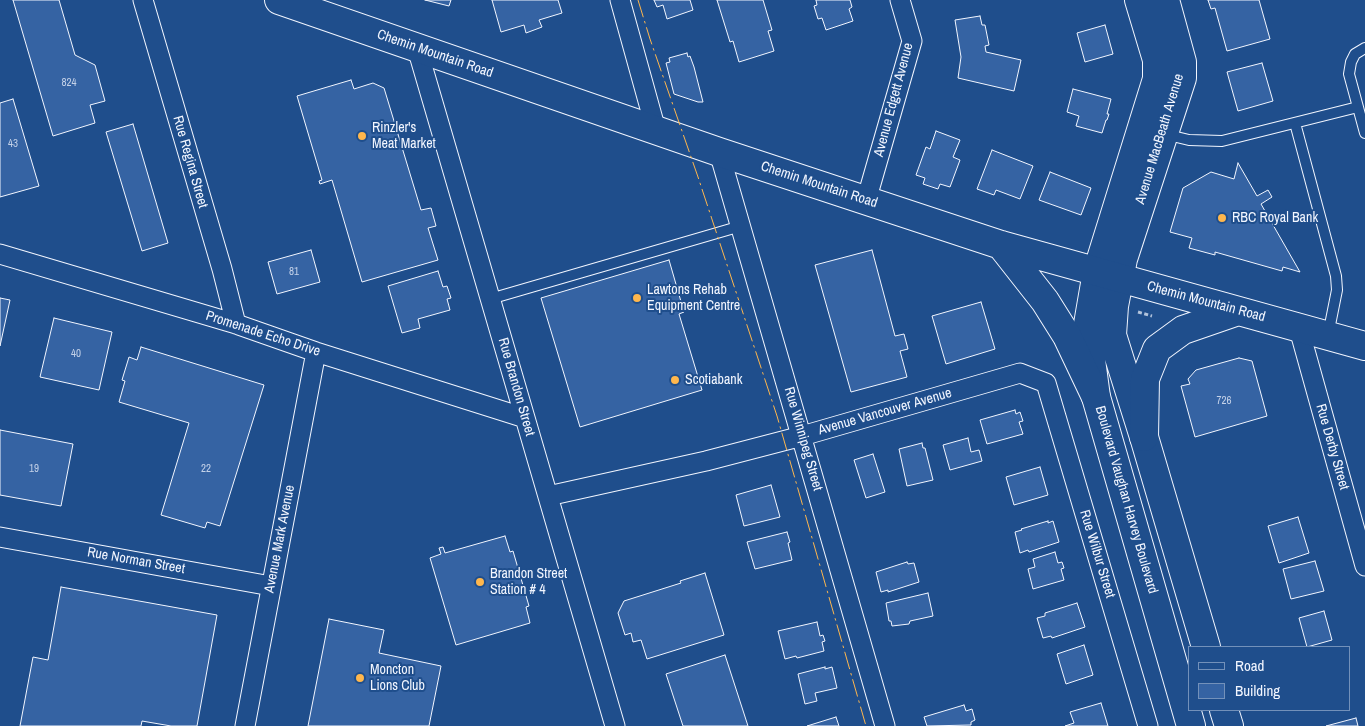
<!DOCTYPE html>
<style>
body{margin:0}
#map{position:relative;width:1365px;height:726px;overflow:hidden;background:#1f4e8c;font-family:"Archivo Narrow",sans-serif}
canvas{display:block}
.legend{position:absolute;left:1188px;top:646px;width:162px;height:65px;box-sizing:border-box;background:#1f4e8c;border:1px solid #7391ba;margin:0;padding:6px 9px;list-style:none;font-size:15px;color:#f2f6ff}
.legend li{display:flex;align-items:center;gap:10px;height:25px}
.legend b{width:25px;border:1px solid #7391ba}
</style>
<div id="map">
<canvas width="1365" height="726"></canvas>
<ul class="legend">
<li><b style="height:6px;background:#1f4e8c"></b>Road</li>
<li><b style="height:14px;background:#3563a3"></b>Building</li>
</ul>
</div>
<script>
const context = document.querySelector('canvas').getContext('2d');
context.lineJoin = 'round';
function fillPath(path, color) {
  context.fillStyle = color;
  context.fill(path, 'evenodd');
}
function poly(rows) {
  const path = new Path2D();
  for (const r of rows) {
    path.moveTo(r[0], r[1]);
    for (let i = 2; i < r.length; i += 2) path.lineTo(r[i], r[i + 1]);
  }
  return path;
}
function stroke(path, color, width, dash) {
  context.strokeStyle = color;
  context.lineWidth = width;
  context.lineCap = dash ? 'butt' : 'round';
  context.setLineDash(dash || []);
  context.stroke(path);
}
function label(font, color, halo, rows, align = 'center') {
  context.font = font + ' "Archivo Narrow",sans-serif';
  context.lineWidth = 4;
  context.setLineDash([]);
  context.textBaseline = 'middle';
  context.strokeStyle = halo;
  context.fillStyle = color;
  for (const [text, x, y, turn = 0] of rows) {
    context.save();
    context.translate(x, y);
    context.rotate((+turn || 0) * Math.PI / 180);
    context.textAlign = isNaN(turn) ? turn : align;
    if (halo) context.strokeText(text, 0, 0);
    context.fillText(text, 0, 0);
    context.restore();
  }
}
const building = poly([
 [13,0,59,0,75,55,95,65,105,101,90,105,95,123,53,136,13,0],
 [425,0,451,0,449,6,425,0],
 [492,0,558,0,562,13,539,20,542,27,526,33,524,25,501,32,492,0],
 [654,0,690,0,693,10,667,19,663,5,657,7,654,0],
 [717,0,763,0,772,30,768,31,774,51,739,62,733,41,730,42,717,0],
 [816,0,850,0,852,7,849,9,853,21,826,30,822,18,818,19,814,6,817,5,816,0],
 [1208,0,1259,0,1270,39,1227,51,1215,8,1211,9,1208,0],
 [980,16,982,25,985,25,989,45,985,46,986,52,1021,60,1014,91,958,78,961,57,955,20,980,16],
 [1105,25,1113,54,1085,62,1077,33,1105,25],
 [687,53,688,57,690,56,694,67,703,102,698,102,674,94,666,63,670,62,669,58,687,53],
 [1262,63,1273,101,1238,111,1227,72,1262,63],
 [351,80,354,89,373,83,384,88,421,210,431,208,436,226,428,228,438,260,362,282,332,180,320,184,319,181,322,180,297,96,351,80],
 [1073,89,1111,99,1107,114,1109,114,1107,120,1106,120,1102,133,1076,126,1079,116,1067,112,1073,89],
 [13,99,39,186,0,197,0,103,13,99],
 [133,124,168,243,142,251,106,132,133,124],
 [936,131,960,140,953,157,960,160,950,187,940,184,938,189,923,184,925,178,916,175,926,147,930,149,936,131],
 [992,150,1033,166,1020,199,996,190,994,195,977,189,992,150],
 [1238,163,1257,196,1268,190,1272,197,1261,204,1300,272,1283,267,1282,271,1215,252,1215,255,1189,248,1192,238,1170,232,1183,188,1211,172,1234,179,1238,163],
 [1050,172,1091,188,1081,215,1039,200,1050,172],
 [311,250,320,282,277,294,268,262,311,250],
 [872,250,895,336,904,334,908,349,900,351,907,377,851,392,815,265,872,250],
 [669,260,684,312,679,314,702,390,580,427,541,298,669,260],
 [438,271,443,287,447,286,451,298,447,299,450,310,418,319,420,328,402,333,388,286,438,271],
 [0,298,10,300,0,346,0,298],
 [981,302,995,349,946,364,932,316,981,302],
 [54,318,112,332,99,390,40,377,54,318],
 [141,347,264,385,220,526,207,522,205,528,161,515,189,423,119,402,125,381,122,380,129,357,137,360,141,347],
 [1239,358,1252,361,1267,416,1195,437,1181,386,1190,384,1188,379,1196,370,1239,358],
 [1015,410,1016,414,1020,412,1023,421,1019,422,1023,434,987,444,980,420,1015,410],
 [0,430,73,444,61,506,0,495,0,430],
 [968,438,971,452,979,450,982,461,950,470,943,445,968,438],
 [922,443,923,448,925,448,933,480,907,486,899,449,922,443],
 [873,454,885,492,866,498,854,460,873,454],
 [1040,467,1048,495,1014,505,1006,477,1040,467],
 [771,485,780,517,744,526,736,495,771,485],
 [1298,517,1309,553,1279,563,1268,526,1298,517],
 [1048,521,1048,523,1053,521,1059,542,1029,552,1028,550,1020,553,1015,532,1022,530,1021,529,1048,521],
 [787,532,790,542,788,543,792,560,755,569,747,542,787,532],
 [505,536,510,552,513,551,529,606,526,607,530,623,456,645,430,558,441,554,439,548,443,547,445,553,505,536],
 [1055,552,1058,563,1062,562,1064,568,1061,569,1064,580,1033,589,1028,569,1035,567,1033,559,1055,552],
 [1315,561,1324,591,1291,599,1283,569,1315,561],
 [907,562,908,564,914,563,919,582,888,592,888,590,881,592,876,572,907,562],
 [705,573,724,635,647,659,641,640,633,642,631,633,625,635,618,613,624,601,681,583,680,581,705,573],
 [61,587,217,615,197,726,171,726,142,721,141,726,20,726,33,657,48,660,61,587],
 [928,593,933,616,910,621,909,624,892,626,891,621,889,621,886,603,928,593],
 [1077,603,1085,627,1052,638,1051,636,1043,638,1037,618,1045,616,1045,613,1077,603],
 [1324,611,1332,640,1307,647,1299,618,1324,611],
 [329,619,384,630,379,653,441,666,429,726,308,726,329,619],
 [817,622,820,636,823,635,825,641,822,642,824,651,797,658,796,656,785,659,778,631,817,622],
 [1084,645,1093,675,1066,684,1057,654,1084,645],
 [725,655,748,726,683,726,666,674,725,655],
 [825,667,825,669,832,667,837,688,815,693,817,701,805,704,798,674,825,667],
 [1101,703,1108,726,1065,726,1074,723,1070,712,1101,703],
 [964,705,966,711,972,709,975,720,971,722,971,725,927,726,924,717,964,705],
 [836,717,839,726,807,726,836,717],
 [1356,718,1358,726,1326,726,1356,718]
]);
const path = poly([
 [1138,312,1152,316]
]);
const lane = poly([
 [1365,48,1355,54,1351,62,1349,74,1365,133],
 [1295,123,1336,276,1337,290,1328,335],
 [1164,134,1189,140,1222,141,1358,107],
 [490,299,741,226]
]);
const street = poly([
 [143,0,222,269,236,324],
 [620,0,656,130],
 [417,48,615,726],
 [719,152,885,726],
 [866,201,912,41,900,0],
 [0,254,236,324,316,352,525,418],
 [1299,329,1365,566],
 [548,496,706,461,802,436,1020,373,1046,383,1148,726],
 [0,537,271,586],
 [245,726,316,352]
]);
const secondary = poly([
 [1139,0,1157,60,1157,79,1097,272,1087,330,1096,397,1191,726],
 [1165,0,1182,62,1182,78,1123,259,1114,306,1112,335,1144,437,1206,647],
 [1224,710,1229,726]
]);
const primary = poly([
 [279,0,719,152,1001,245,1365,346],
 [1001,245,1045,301,1067,336,1096,397],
 [1144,437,1145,379,1157,349,1183,330,1238,311]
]);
const power = poly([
 [638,0,650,39,698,177,777,416,866,726]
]);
const markers = [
 [362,136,5,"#ffb74d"],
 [1222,218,5,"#ffb74d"],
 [637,298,5,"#ffb74d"],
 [675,380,5,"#ffb74d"],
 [480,582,5,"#ffb74d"],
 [360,678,5,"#ffb74d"]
];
const numberNames = [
 ["824",69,83],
 ["43",13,144],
 ["81",294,272],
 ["40",76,354],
 ["726",1224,401],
 ["19",34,469],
 ["22",206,469]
];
const streetNames = [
 ["Chemin Mountain Road",435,54,19],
 ["Avenue Edgett Avenue",894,100,-75],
 ["Avenue MacBeath Avenue",1160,139,-73],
 ["Rue Regina Street",190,162,74],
 ["Chemin Mountain Road",819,185,18],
 ["Chemin Mountain Road",1206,302,15],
 ["Promenade Echo Drive",263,334,18],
 ["Rue Brandon Street",516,387,74],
 ["Avenue Vancouver Avenue",885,412,-16],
 ["Rue Winnipeg Street",803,439,74],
 ["Rue Derby Street",1332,447,74],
 ["Boulevard Vaughan Harvey Boulevard",1126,500,74],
 ["Avenue Mark Avenue",280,539,-79],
 ["Rue Wilbur Street",1097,554,73],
 ["Rue Norman Street",136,561,10]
];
const poiNames = [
 ["Rinzler's",372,128],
 ["Meat Market",372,144],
 ["RBC Royal Bank",1232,218],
 ["Lawtons Rehab",647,290],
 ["Equipment Centre",647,306],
 ["Scotiabank",685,380],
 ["Brandon Street",490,574],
 ["Station # 4",490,590],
 ["Moncton",370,670],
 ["Lions Club",370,686]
];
fillPath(building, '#3563a3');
stroke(building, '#f2f6ff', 1);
stroke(lane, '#f2f6ff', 12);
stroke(street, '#f2f6ff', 21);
stroke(secondary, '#f2f6ff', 30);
stroke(primary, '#f2f6ff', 30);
stroke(path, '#b3c4dc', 3, [4, 2.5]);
stroke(lane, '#1f4e8c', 10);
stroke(street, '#1f4e8c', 19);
stroke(secondary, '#1f4e8c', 28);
stroke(primary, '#1f4e8c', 28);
stroke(power, '#ffb74d', 1, [18, 4, 2.5, 4]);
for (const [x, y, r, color] of markers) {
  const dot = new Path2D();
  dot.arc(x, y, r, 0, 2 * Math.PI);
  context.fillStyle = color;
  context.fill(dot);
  stroke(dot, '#1f4e8c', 2);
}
label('11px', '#c3d1e8', null, numberNames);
label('14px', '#f2f6ff', '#1f4e8c', streetNames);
label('14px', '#f2f6ff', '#1f4e8c', poiNames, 'left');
</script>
